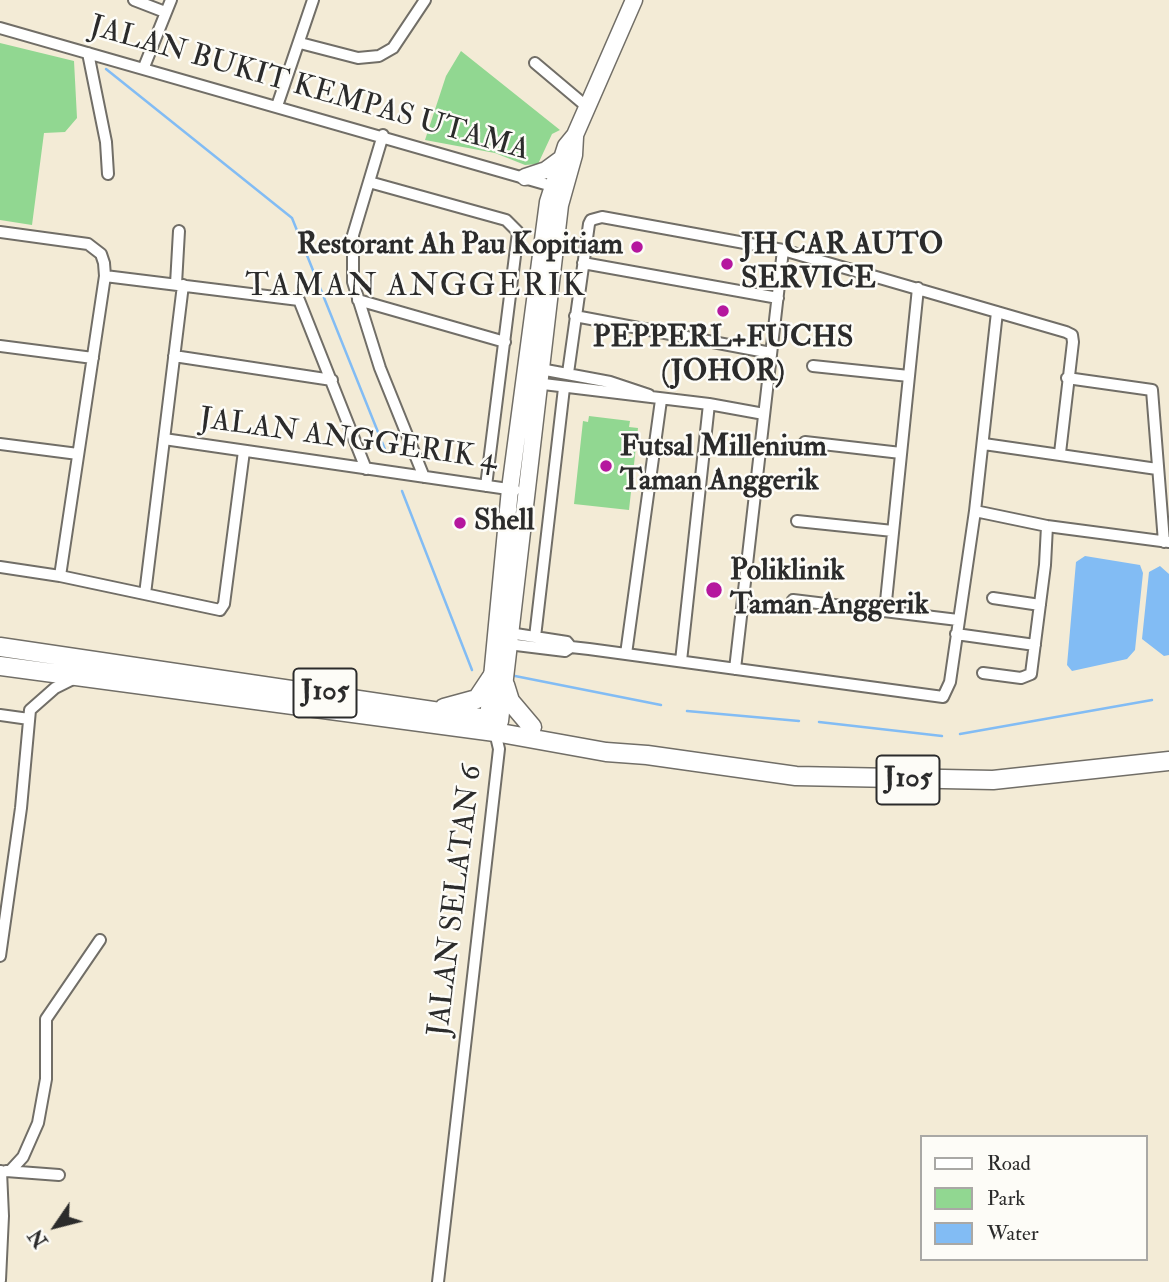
<!DOCTYPE html>
<style>
body{margin:0}
#map{position:relative;width:1169px;height:1282px;overflow:hidden;background:#f3ebd6;font-family:"IM FELL Double Pica",serif}
canvas{display:block}
.legend{position:absolute;left:920px;top:1135px;width:228px;height:126px;box-sizing:border-box;background:#fdfcf7;border:2px solid #a9a8a5;margin:0;padding:9px 12px;list-style:none;font-size:21px;color:#2b2b2b}
.legend li{display:flex;align-items:center;gap:14px;height:35px}
.legend b{width:35px;border:2px solid #a9a8a5}
.north{position:absolute;left:21px;top:1191px;width:70px;height:70px;-webkit-text-stroke:5px #fdfcf7;paint-order:stroke;rotate:235deg;font-size:19px;font-weight:700;line-height:28px;text-align:center;color:#2b2b2b}
.north::after{content:'';display:block;margin:auto;width:24px;height:32px;background:#2b2b2b;clip-path:polygon(50% 0,100% 100%,50% 72%,0 100%)}
</style>
<div id="map">
<canvas width="1169" height="1282"></canvas>
<ul class="legend">
<li><b style="height:9px;background:#fff"></b>Road</li>
<li><b style="height:19px;background:#91d791"></b>Park</li>
<li><b style="height:19px;background:#82bcf4"></b>Water</li>
</ul>
<div class="north">N</div>
</div>
<script>
const context = document.querySelector('canvas').getContext('2d');
context.lineJoin = 'round';
function fillPath(path, color) {
  context.fillStyle = color;
  context.fill(path, 'evenodd');
}
function poly(rows) {
  const path = new Path2D();
  for (const r of rows) {
    path.moveTo(r[0], r[1]);
    for (let i = 2; i < r.length; i += 2) path.lineTo(r[i], r[i + 1]);
  }
  return path;
}
function stroke(path, color, width, dash) {
  context.strokeStyle = color;
  context.lineWidth = width;
  context.lineCap = dash ? 'butt' : 'round';
  context.setLineDash(dash || []);
  context.stroke(path);
}
function label(font, color, halo, rows, align = 'center') {
  context.font = font + ' "IM FELL Double Pica",serif';
  context.lineWidth = 5;
  context.setLineDash([]);
  context.textBaseline = 'middle';
  context.strokeStyle = halo;
  context.fillStyle = color;
  for (const [text, x, y, turn = 0] of rows) {
    context.save();
    context.translate(x, y);
    context.rotate((+turn || 0) * Math.PI / 180);
    context.textAlign = isNaN(turn) ? turn : align;
    if (halo) context.strokeText(text, 0, 0);
    context.fillText(text, 0, 0);
    context.restore();
  }
}
const green = poly([
 [0,43,74,61,77,118,65,132,44,133,32,225,0,220],
 [461,51,560,130,552,134,538,164,525,165,495,153,425,140,446,76],
 [589,416,630,421,629,427,638,428,629,510,574,504,583,421,588,422]
]);
const water = poly([
 [1085,556,1140,565,1143,573,1135,650,1127,659,1072,671,1067,665,1076,562],
 [1160,566,1169,574,1169,655,1164,656,1142,639,1149,572]
]);
const stream = poly([
 [106,69,292,218,386,452],
 [402,491,472,670],
 [515,676,661,705],
 [687,711,799,721],
 [819,722,942,736],
 [960,734,1152,700]
]);
const street = poly([
 [134,0,165,12],
 [0,28,559,188],
 [300,43,358,58,379,56,393,48,425,0],
 [88,53,106,142,108,174],
 [535,63,586,106],
 [144,67,171,0],
 [277,106,313,0],
 [383,135,353,235,353,282,380,368,424,477],
 [369,182,506,220,518,232,486,486],
 [0,232,88,244,101,254,104,263,105,276,60,576],
 [583,263,778,298],
 [105,276,299,300,366,469],
 [176,284,179,231],
 [358,300,505,342],
 [575,316,771,353],
 [0,346,93,358],
 [174,356,332,380],
 [813,366,909,376],
 [535,368,610,382,649,395],
 [568,373,589,224,591,220,602,217,783,250,1066,332,1072,335,1073,342,1060,453],
 [1067,378,1152,390,1164,542],
 [535,383,709,404,764,414],
 [164,439,515,490],
 [805,442,901,453],
 [0,444,78,454],
 [984,444,1157,469],
 [975,511,1047,526,1169,542],
 [797,521,893,531],
 [0,567,60,576,220,610,224,604,244,451],
 [145,594,183,285],
 [993,598,1040,605],
 [793,600,958,620],
 [885,611,918,288],
 [509,633,567,642,571,647,589,649,943,697,950,682,975,511,997,312],
 [956,634,1035,645],
 [535,637,564,388],
 [508,644,565,651,571,647],
 [626,654,661,400],
 [681,661,709,404],
 [735,669,783,250],
 [983,673,1021,678,1031,674,1045,565,1047,526],
 [0,715,29,719],
 [0,956,21,808,30,710,55,688,75,678],
 [11,1170,23,1157,38,1123,46,1079,46,1019,100,940],
 [6,1171,59,1175],
 [0,1280,3,1216,1,1171],
 [438,1282,499,749,495,732]
]);
const secondary = poly([
 [525,177,546,170,561,159],
 [494,730,488,719,510,489,548,202,566,146,575,135,634,0],
 [495,732,500,721,560,205,574,155,575,137]
]);
const primary = poly([
 [0,647,487,719],
 [0,666,495,732,606,752,647,755,796,776,993,780,1169,761],
 [505,685,510,701,532,727],
 [444,708,477,699,493,675]
]);
const markers = [
 [637,247,7,"#b5179e"],
 [727,264,7,"#b5179e"],
 [723,311,7,"#b5179e"],
 [606,466,7,"#b5179e"],
 [460,523,7,"#b5179e"],
 [714,590,9,"#b5179e"]
];
const shields = [
 [325,693,63],
 [908,780,63]
];
const shieldNames = [
 ["J105",325,693],
 ["J105",908,780]
];
const streetNames = [
 ["JALAN BUKIT KEMPAS UTAMA",309,90,16],
 ["JALAN ANGGERIK 4",348,441,8],
 ["JALAN SELATAN 6",457,901,-83]
];
const poiNames = [
 ["Restorant Ah Pau Kopitiam",623,247,"right"],
 ["JH CAR AUTO",741,247],
 ["SERVICE",741,281],
 ["PEPPERL+FUCHS",723,340,"center"],
 ["(JOHOR)",723,374,"center"],
 ["Futsal Millenium",620,449],
 ["Taman Anggerik",620,483],
 ["Shell",474,523],
 ["Poliklinik",730,573],
 ["Taman Anggerik",730,607]
];
const neighbourhoodNames = [
 ["TAMAN ANGGERIK",416,288]
];
fillPath(green, '#91d791');
fillPath(water, '#82bcf4');
stroke(stream, '#82bcf4', 2.5);
stroke(street, '#716e67', 14);
stroke(secondary, '#716e67', 19);
stroke(primary, '#716e67', 21);
stroke(street, '#fff', 10);
stroke(secondary, '#fff', 16);
stroke(primary, '#fff', 18);
for (const [x, y, r, color] of markers) {
  const dot = new Path2D();
  dot.arc(x, y, r, 0, 2 * Math.PI);
  context.fillStyle = color;
  context.fill(dot);
  stroke(dot, '#fdfcf7', 2.5);
}
for (const [x, y, w] of shields) {
  const box = new Path2D();
  box.roundRect(x - w / 2, y - 24.5, w, 49, 5);
  context.fillStyle = '#fdfcf7';
  context.fill(box);
  stroke(box, '#2b2b2b', 2);
}
label('bold 28px', '#2b2b2b', null, shieldNames);
label('30px', '#2b2b2b', '#fdfcf7', streetNames);
label('bold 30px', '#2b2b2b', '#fdfcf7', poiNames, 'left');
context.letterSpacing = '2px';
label('32px', '#2b2b2b', '#fdfcf7', neighbourhoodNames);
context.letterSpacing = '0px';
</script>
